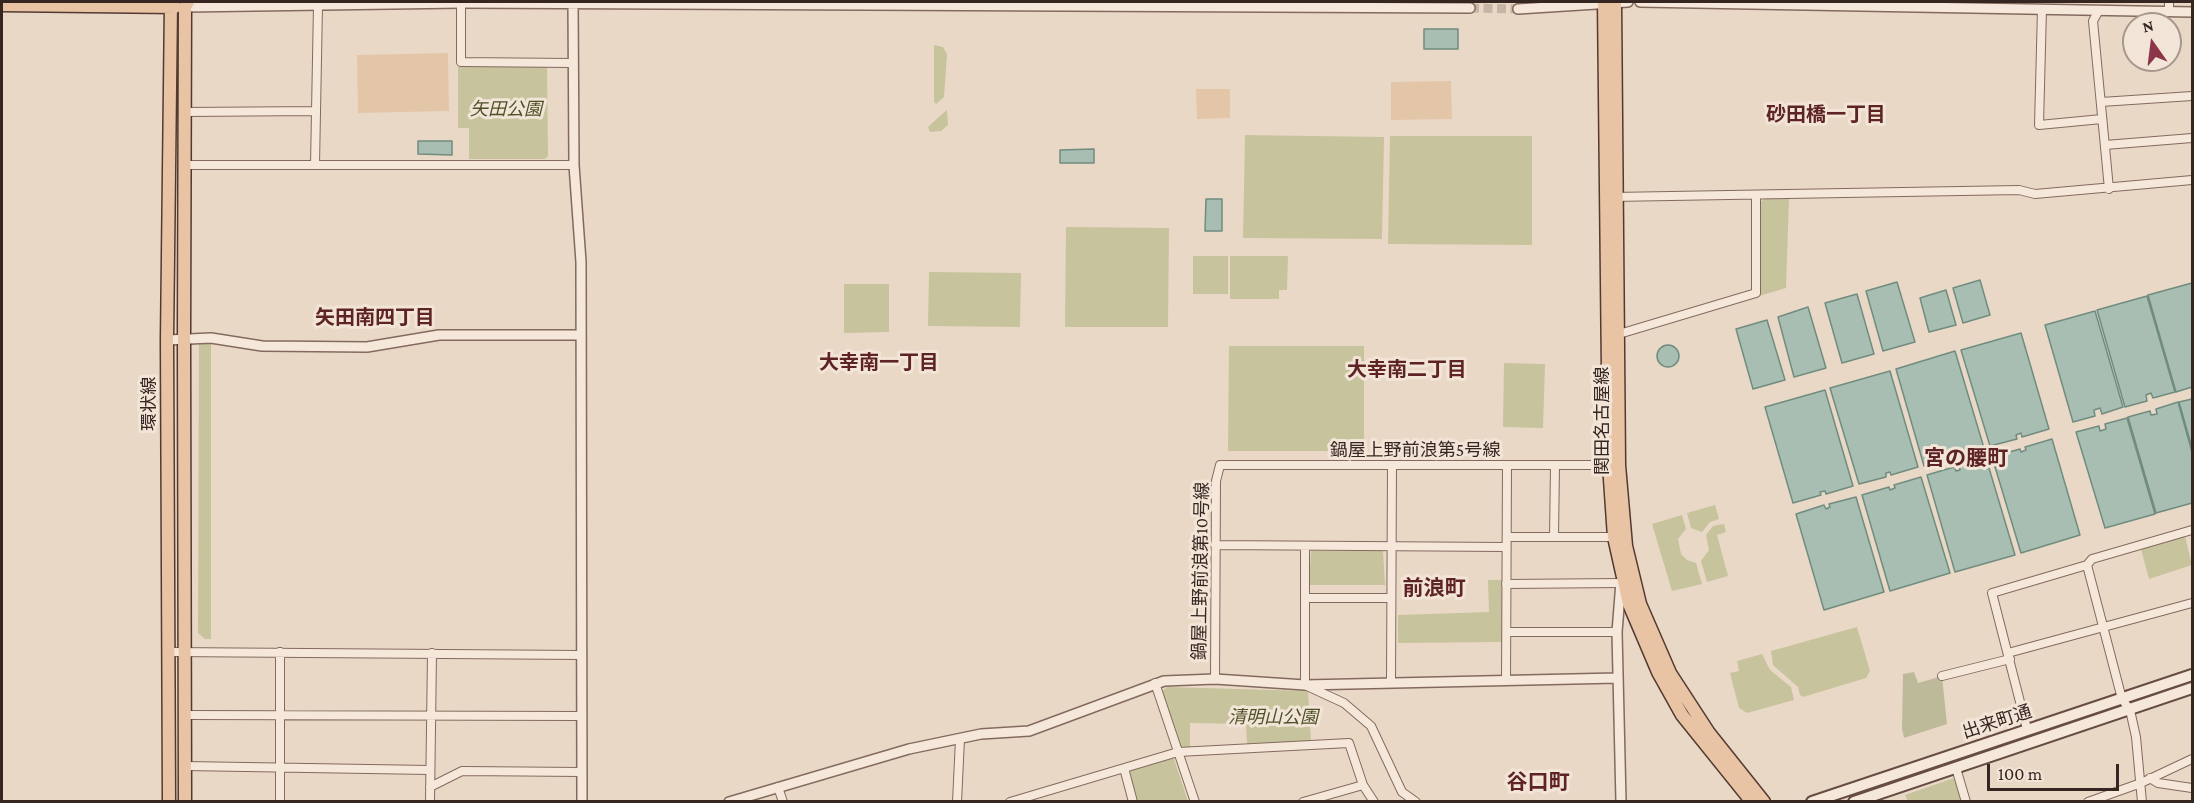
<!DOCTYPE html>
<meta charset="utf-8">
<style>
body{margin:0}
#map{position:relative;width:2194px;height:803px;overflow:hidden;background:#ead8c7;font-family:"Crimson Pro",serif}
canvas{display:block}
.frame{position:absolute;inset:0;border:3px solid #362621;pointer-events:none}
.north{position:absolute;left:2122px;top:12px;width:60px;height:60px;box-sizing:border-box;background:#f2e4d6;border:2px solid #a7988e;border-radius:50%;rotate:346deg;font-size:16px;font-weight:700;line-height:24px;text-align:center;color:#362621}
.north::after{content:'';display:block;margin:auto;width:21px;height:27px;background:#8d3548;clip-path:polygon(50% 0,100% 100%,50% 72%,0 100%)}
.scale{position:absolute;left:1987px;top:764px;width:132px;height:27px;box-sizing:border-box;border:3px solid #362621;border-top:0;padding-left:8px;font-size:18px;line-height:21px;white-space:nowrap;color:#362621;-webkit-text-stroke:4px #f2e4d6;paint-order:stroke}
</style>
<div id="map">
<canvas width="2194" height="803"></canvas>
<div class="frame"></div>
<div class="north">N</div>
<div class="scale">100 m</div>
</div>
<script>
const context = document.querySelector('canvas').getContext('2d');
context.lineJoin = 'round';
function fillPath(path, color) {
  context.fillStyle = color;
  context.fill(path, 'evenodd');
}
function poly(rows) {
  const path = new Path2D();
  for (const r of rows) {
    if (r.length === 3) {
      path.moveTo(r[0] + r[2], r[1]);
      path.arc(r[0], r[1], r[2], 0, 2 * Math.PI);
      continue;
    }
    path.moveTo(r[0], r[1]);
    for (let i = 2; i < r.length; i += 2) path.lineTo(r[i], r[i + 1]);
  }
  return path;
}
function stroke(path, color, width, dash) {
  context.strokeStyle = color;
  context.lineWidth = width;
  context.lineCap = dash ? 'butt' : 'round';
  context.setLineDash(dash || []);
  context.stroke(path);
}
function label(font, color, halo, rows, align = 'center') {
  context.font = font + ' "Crimson Pro","Noto Sans JP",serif';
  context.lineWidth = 6;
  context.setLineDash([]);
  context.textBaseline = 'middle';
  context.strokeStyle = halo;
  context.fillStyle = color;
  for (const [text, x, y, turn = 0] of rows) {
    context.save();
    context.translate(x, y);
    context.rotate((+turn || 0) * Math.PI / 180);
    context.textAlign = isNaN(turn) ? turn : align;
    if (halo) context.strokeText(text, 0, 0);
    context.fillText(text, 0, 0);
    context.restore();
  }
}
const green = poly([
 [934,45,943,47,947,54,944,97,936,104,934,102],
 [458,65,547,66,548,156,545,159,469,159,469,128,458,128],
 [947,110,948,125,941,131,930,132,928,127,931,124],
 [1245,135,1384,137,1382,239,1243,238],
 [1390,136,1532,136,1532,245,1388,244],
 [1789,198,1786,288,1759,296,1760,202,1765,199],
 [1066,227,1169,228,1168,327,1065,327],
 [1193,256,1228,256,1228,294,1193,294],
 [1230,256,1288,256,1287,290,1279,290,1279,299,1230,299],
 [929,272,1021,273,1020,327,928,326],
 [844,284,889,284,889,332,844,333],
 [199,342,211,342,211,639,205,639,198,633],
 [1229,346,1364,346,1364,451,1228,451],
 [1504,363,1545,364,1543,428,1503,427],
 [1715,505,1719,519,1710,522,1702,532,1691,528,1687,513],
 [1682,515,1686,529,1678,539,1681,554,1687,560,1696,563,1702,584,1672,591,1652,524],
 [1724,524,1726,532,1717,535,1728,576,1707,582,1701,561,1709,550,1706,535,1713,526],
 [2185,536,2192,565,2149,579,2141,549],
 [1311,551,1383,551,1385,585,1309,585],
 [1488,580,1503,580,1502,642,1398,643,1398,615,1489,612],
 [1857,627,1870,671,1866,678,1803,697,1800,695,1798,687,1773,665,1771,651],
 [1762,654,1770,670,1791,687,1794,700,1747,713,1739,708,1730,673,1739,671,1737,661],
 [1167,687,1308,691,1311,742,1247,745,1246,724,1190,723,1190,748,1179,746,1161,692],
 [1169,757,1174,759,1188,801,1137,801,1130,772,1132,768],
 [1954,778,1961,801,1908,801,1905,795]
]);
const sand = poly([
 [448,53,449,111,358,113,357,55],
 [1451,81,1452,119,1391,120,1391,82],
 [1196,89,1230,89,1230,118,1197,119]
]);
const cemetery = poly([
 [1914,672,1918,683,1942,676,1947,724,1904,738,1902,729,1903,674]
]);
const water = poly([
 [1424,29,1458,29,1458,49,1424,49,1424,29],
 [418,141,452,141,452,155,418,154,418,141],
 [1094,149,1094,163,1060,163,1060,150,1094,149],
 [1206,199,1222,199,1222,231,1205,231,1206,199],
 [1980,280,1990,315,1963,323,1953,288,1980,280],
 [1897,282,1915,342,1883,351,1866,291,1897,282],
 [2192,283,2192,387,2176,392,2148,295,2192,283],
 [1946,290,1956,325,1929,332,1920,298,1946,290],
 [1857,294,1874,354,1842,363,1825,303,1857,294],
 [2147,296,2175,392,2153,398,2151,393,2146,395,2147,401,2125,407,2097,310,2147,296],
 [1808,307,1826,368,1794,377,1778,317,1808,307],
 [2095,311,2123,407,2102,414,2100,408,2094,410,2095,416,2073,422,2045,325,2095,311],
 [1767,320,1785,380,1753,389,1736,329,1767,320],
 [2021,333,2049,429,2022,437,2021,433,2016,435,2017,439,1990,446,1961,350,2021,333],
 [1668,356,11],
 [1955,351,1984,448,1957,456,1955,452,1951,454,1952,457,1924,466,1896,369,1955,351],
 [1890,371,1918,467,1891,475,1890,472,1886,473,1886,477,1859,484,1830,388,1890,371],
 [1825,390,1853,486,1826,494,1825,491,1820,492,1821,495,1793,503,1765,407,1825,390],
 [2192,399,2192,448,2179,402,2192,399],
 [2178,402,2192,452,2192,503,2156,513,2128,417,2150,411,2151,415,2157,414,2156,409,2178,402],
 [2127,418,2155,514,2105,528,2076,432,2099,426,2100,431,2106,429,2105,424,2127,418],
 [2052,439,2080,535,2021,553,1992,457,2020,449,2021,452,2026,450,2025,447,2052,439],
 [1986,458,2015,555,1955,572,1927,475,1954,467,1956,471,1960,470,1959,466,1986,458],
 [1921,477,1950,573,1890,591,1862,495,1889,487,1890,490,1895,488,1894,485,1921,477],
 [1856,497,1884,592,1824,610,1796,514,1824,505,1826,509,1830,507,1829,504,1856,497]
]);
const tertiaryTunnel = poly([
 [1470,8,1518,9]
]);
const minor = poly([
 [461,3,461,62,572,63],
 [2042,9,2039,125,2102,119],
 [2099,10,2093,21,2109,189],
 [2169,11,2169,2],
 [2101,102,2192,96],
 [185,112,316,111],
 [2105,145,2192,138],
 [185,165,574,165],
 [315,165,318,5],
 [1613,197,2019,190,2035,194,2192,180],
 [1619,334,1756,293,1756,195],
 [1507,537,1614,537],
 [1554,537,1555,465],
 [1215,545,1506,547],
 [1305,546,1305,685,1344,703,1371,726,1402,792,1416,802],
 [2087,565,2122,699,2130,710,2136,737,2142,802],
 [1506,584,1621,583],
 [1306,598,1391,598],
 [1507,632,1617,632],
 [169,652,582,655],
 [280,652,280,802],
 [2008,653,2192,603],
 [1942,676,2010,659],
 [1215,679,1216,481,1220,465,1611,465],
 [1506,681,1507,465],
 [1391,682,1392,465],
 [1155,683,1195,802],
 [185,715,582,716],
 [2027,729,1992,593,2087,565,2092,559,2192,530],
 [185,766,429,770],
 [1124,768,1133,802],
 [1956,768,1966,802],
 [2150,778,2158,783,2192,788],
 [430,787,462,771,582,772],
 [778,787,783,802],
 [430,802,432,653],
 [957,802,960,739],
 [1010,802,1178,752,1349,743,1363,785,1374,802],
 [1303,802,1363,785],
 [2088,802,2141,783,2192,759]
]);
const tertiary = poly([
 [573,2,574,165,581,262,582,802],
 [1640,2,2192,12],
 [185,7,461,3,1470,8],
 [1518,9,1628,2],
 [167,340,211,338,262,346,367,347,439,335,581,335],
 [729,802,909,749,981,734,1029,731,1164,681,1215,679,1305,685,1617,678],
 [1621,802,1617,632,1621,582]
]);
const secondary = poly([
 [1812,802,2192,675],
 [1854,802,2192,688]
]);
const primary = poly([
 [1604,2,1609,465,1614,537,1629,604,1658,672,1682,715,1752,802],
 [1615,2,1619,465,1626,546,1640,604,1670,673,1709,733,1764,802],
 [2,5,175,7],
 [169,802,167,340,171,2],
 [185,802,184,338,185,7,188,2]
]);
const parkNames = [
 ["矢田公園",506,109],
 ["清明山公園",1273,717]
];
const streetNames = [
 ["環状線",149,404,-90],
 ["関田名古屋線",1602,421,-90],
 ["鍋屋上野前浪第5号線",1415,450],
 ["鍋屋上野前浪第10号線",1201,571,-89],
 ["出来町通",1997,722,-18]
];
const neighbourhoodNames = [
 ["砂田橋一丁目",1826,115],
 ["矢田南四丁目",375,318],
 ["大幸南一丁目",879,363],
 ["大幸南二丁目",1407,370]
];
const quarterNames = [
 ["宮の腰町",1966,459],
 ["前浪町",1434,589],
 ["谷口町",1538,783]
];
fillPath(green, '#c7c39c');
fillPath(sand, '#e3c6a8');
fillPath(cemetery, '#bdba9a');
fillPath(water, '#a8beb3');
stroke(water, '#708c7f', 1.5);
stroke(tertiaryTunnel, '#c6b4a6', 9, [9, 4.5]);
stroke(minor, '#846a5e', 10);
stroke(tertiary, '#846a5e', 12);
stroke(secondary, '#664c42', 14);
stroke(primary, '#523a32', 15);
stroke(minor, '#f5e7da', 8);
stroke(tertiary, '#f5e7da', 9);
stroke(secondary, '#f5e7da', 10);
stroke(primary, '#e9c4a4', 12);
label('italic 18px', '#4e5029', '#f2e4d6', parkNames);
label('18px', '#362621', '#f2e4d6', streetNames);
label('bold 20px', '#5e2425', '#f2e4d6', neighbourhoodNames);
label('bold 21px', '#5e2425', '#f2e4d6', quarterNames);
</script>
